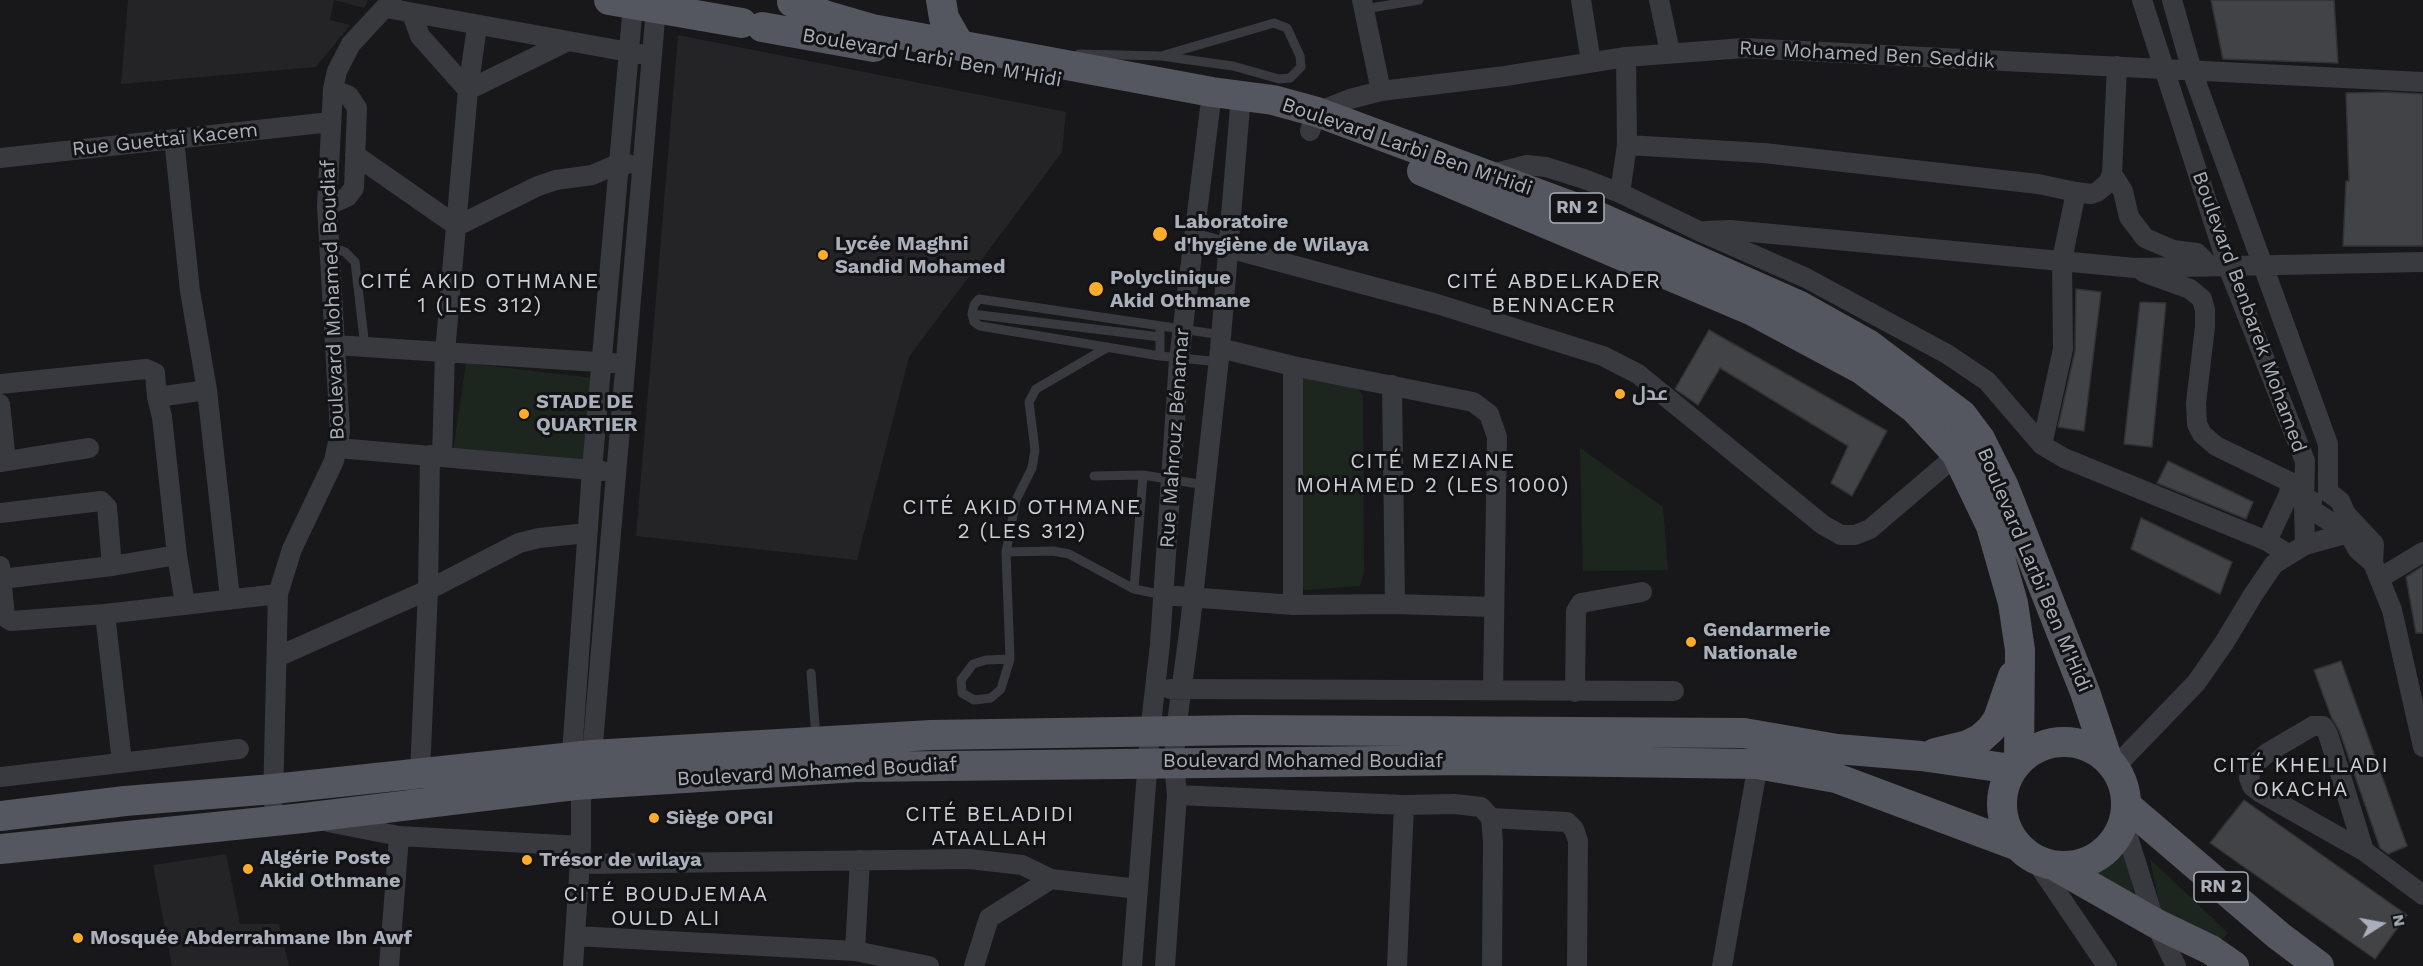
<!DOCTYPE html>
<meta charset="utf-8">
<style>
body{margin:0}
#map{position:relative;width:2423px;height:966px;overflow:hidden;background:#18181a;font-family:"Work Sans",sans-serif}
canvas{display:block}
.north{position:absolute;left:2351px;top:894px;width:60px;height:60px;-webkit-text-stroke:4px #131315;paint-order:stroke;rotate:79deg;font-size:16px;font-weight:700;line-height:24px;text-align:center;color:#a9b0bb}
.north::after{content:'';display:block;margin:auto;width:21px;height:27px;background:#a9b0bb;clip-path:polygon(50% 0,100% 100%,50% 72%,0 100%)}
</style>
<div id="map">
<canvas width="2423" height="966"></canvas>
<div class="north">N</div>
</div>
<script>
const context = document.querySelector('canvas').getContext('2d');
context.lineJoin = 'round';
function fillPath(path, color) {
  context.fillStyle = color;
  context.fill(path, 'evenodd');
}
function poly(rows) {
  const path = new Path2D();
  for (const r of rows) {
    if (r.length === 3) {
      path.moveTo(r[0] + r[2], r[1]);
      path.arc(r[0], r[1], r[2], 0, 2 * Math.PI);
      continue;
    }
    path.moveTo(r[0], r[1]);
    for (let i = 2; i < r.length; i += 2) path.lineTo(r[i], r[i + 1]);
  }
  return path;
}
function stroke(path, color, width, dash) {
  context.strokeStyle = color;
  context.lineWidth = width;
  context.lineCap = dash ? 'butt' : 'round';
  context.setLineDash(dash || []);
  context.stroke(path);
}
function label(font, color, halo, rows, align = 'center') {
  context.font = font + ' "Work Sans",Cairo,sans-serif';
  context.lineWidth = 6;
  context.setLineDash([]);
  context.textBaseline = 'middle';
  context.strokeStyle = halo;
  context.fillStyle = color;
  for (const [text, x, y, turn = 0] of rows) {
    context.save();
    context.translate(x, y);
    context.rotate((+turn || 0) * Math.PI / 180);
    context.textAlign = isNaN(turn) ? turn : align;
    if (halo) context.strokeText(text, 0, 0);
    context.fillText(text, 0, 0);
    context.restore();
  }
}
const built = poly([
 [128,0,368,0,364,8,334,0,330,20,350,25,316,67,121,84],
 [678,35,1066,112,1062,152,909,357,857,560,636,536],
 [226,854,240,924,279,924,289,966,172,966,153,865]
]);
const green = poly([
 [466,363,592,378,586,464,453,451],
 [1305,377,1357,386,1363,397,1364,572,1360,586,1305,590,1297,581,1296,384],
 [1580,448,1663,507,1668,570,1583,571],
 [2120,832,2135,898,2085,867,2111,848],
 [2150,859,2228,933,2214,947,2161,912]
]);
const building = poly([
 [2211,0,2334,0,2338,63,2223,59,2211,0],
 [2385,92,2423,94,2423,246,2343,246,2346,181,2349,181,2346,93,2385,92],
 [2076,289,2101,292,2084,431,2058,427,2075,351,2076,289],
 [2140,302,2166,303,2152,447,2124,444,2140,302],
 [1709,330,1887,431,1852,496,1831,483,1848,446,1720,368,1698,405,1675,389,1709,330],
 [2168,461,2253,502,2246,519,2157,483,2168,461],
 [2141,518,2232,562,2220,594,2131,549,2141,518],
 [2423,566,2423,633,2416,633,2406,577,2423,566],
 [2341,661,2407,846,2388,854,2380,848,2339,730,2332,719,2314,670,2341,661],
 [2244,800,2407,915,2375,959,2210,843,2244,800]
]);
const service = poly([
 [1364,9,1419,0],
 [1274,23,1287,28,1300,56,1301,67,1290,78,1279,79,1233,66,1161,56,1274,23],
 [1079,54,1161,56],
 [329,246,345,252,355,262,365,347],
 [972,314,974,322,980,326,1160,356,1160,337],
 [1160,327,1160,337,972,314,974,305,979,299,1222,335],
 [1160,356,1220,362],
 [1094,476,1143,475,1205,485],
 [1006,552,1053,551,1069,554,1134,589,1163,595],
 [1134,589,1143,475],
 [1010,659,986,660,973,664,961,680,962,693,974,700,991,698,1001,689,1010,659,1006,552,1016,500,1032,468,1035,450,1029,402,1036,389,1108,347],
 [811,673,816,738]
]);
const minor = poly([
 [1362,0,1381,91],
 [1581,0,1591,62],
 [1659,0,1670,52],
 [2142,0,2228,267,2305,461,2304,505,2348,533,2358,550,2373,563,2392,610,2423,747],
 [2172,0,2192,71,2328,444,2328,492,2340,501,2346,514,2374,544,2373,563],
 [386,8,640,54],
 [412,14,420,36,468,90,566,42],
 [1310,131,1317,112,1350,99,1381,91,1505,76,1626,57,1744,48,2423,82],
 [174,139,190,291,207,390],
 [1627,145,1764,153,2038,184,2076,192],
 [355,155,457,226,538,186,556,180,592,175,618,164,628,164],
 [0,158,331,122],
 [2112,174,2123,191,2129,217,2145,238,2173,250,2197,253,2210,266],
 [1488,175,1527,165,1546,167,1584,179,1620,193,1699,231,1806,278,1947,354,1987,381,2042,445,2064,458,2267,541,2288,554],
 [1620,193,1627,145,1626,57],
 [327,206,347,197,354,188,357,108,349,96,333,89],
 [1705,231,1730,230,2135,268,2423,262],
 [1195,239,1437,304,1603,356,1638,374,1823,525,1841,535,1855,535,1870,529,1965,448],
 [2143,272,2190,289,2202,299,2205,310,2205,327,2196,403,2197,424,2202,434,2216,446,2290,482,2289,494,2267,541],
 [335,345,613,363],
 [1232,351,1293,366,1473,402,1489,414,1497,437,1493,690],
 [0,384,146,369,155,373,157,397,207,390,230,598],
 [1392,385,1395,604],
 [0,404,6,461],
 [2042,445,2063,349,2062,260,2076,192,2091,194,2097,192,2108,183,2112,174,2117,66],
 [338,448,603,471],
 [442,457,445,352,468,90,477,26],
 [0,462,89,448],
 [0,513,101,501,107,507,112,566,177,555,162,417,157,397],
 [2305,545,2304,505,2312,501],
 [177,555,185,604],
 [0,566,5,617,11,621,105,614],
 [2380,578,2423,552],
 [1,579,112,566],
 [1163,595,1293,605,1395,604,1493,607],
 [1293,605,1293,366],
 [277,657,428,590,519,543,539,538,587,533],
 [1170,689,1674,691],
 [1575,692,1576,611,1581,603,1642,592],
 [2313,726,2323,726,2328,734,2364,851,2261,793,2252,786,2249,778,2251,768,2267,753,2313,726],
 [122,762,105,614,278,594],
 [2115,767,2196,683,2224,643,2253,595,2274,564,2305,545,2348,533,2347,525],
 [571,768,592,470,633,5],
 [420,773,428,590,430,455],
 [0,777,239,749],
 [1177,795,1404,805,1455,804,1481,807,1491,818,1493,841,1492,966],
 [273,801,278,594,292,549,334,461,340,432,327,206,333,89,337,71,351,44,392,0],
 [1491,818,1567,822,1574,829,1578,841,1577,966],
 [2123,821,2155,923,2176,966],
 [328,822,399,836,581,846],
 [2364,851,2423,895],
 [2035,860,2107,966],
 [580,864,969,859,1022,865,1051,879,1138,889],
 [575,936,855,951,929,966],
 [855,951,860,860],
 [389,966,399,836],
 [573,966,581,846,581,799,587,784,592,755,656,8],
 [974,966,989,918,1051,879],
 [1132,966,1150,733,1160,644,1179,359,1212,92],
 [1165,966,1177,795,1174,762,1176,730,1190,625,1220,349,1241,95],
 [1397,966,1404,805],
 [1722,966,1760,753]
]);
const primary = poly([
 [609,0,742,23],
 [941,0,944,18,960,46],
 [792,2,827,16,872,29,1212,92,1273,100,1317,112,1590,213,1800,306,1868,344,1962,415,1980,439,2004,487,2085,692,2107,758],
 [762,27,874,47],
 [1422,171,1753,311,1861,369,1915,409,1956,453,1991,526,2013,603,2020,650,2019,761],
 [2064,804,62],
 [1935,753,1968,745,1980,739,1991,729,1998,719,2013,676],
 [2127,806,2279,936,2319,966],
 [0,816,125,801,273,789,592,755,931,735,1244,730,1744,733,1837,749,1921,756,2012,769],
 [0,849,303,818,575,785,857,767,1469,760,1757,764,1836,778,2018,846],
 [2057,867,2155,923,2211,950,2234,966]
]);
const markers = [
 [1160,234,8,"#feac2c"],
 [823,255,6,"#feac2c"],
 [1096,289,8,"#feac2c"],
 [1620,394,6,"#feac2c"],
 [524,414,6,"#feac2c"],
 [1691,642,6,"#feac2c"],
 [654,818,6,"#feac2c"],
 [527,860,6,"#feac2c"],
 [248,869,6,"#feac2c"],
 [78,938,6,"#feac2c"]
];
const shields = [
 [1577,208,54],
 [2221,887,54]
];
const shieldNames = [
 ["RN 2",1577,208],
 ["RN 2",2221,887]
];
const streetNames = [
 ["Rue Mohamed Ben Seddik",1867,55,3],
 ["Boulevard Larbi Ben M'Hidi",932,58,10],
 ["Rue Guettaï Kacem",165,140,-6],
 ["Boulevard Larbi Ben M'Hidi",1407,147,19],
 ["Boulevard Mohamed Boudiaf",333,300,-92],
 ["Boulevard Benbarek Mohamed",2249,312,70],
 ["Rue Mahrouz Bénamar",1175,438,-86],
 ["Boulevard Larbi Ben M'Hidi",2034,570,67],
 ["Boulevard Mohamed Boudiaf",1303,761],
 ["Boulevard Mohamed Boudiaf",817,772,-3]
];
const poiNames = [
 ["Laboratoire",1174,222],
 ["d'hygiène de Wilaya",1174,245],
 ["Lycée Maghni",835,244],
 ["Sandid Mohamed",835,267],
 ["Polyclinique",1110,278],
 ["Akid Othmane",1110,301],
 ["عدل",1632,394],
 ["STADE DE",536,402],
 ["QUARTIER",536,425],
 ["Gendarmerie",1703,630],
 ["Nationale",1703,653],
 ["Siège OPGI",666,818],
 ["Algérie Poste",260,858],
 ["Akid Othmane",260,881],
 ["Trésor de wilaya",539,860],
 ["Mosquée Abderrahmane Ibn Awf",90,938]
];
const neighbourhoodNames = [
 ["CITÉ AKID OTHMANE",480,282],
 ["1 (LES 312)",480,306],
 ["CITÉ ABDELKADER",1554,282],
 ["BENNACER",1554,306],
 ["CITÉ MEZIANE",1433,462],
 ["MOHAMED 2 (LES 1000)",1433,486],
 ["CITÉ AKID OTHMANE",1022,508],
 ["2 (LES 312)",1022,532],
 ["CITÉ KHELLADI",2301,766],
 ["OKACHA",2301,790],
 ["CITÉ BELADIDI",990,815],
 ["ATAALLAH",990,839],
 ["CITÉ BOUDJEMAA",666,895],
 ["OULD ALI",666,919]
];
fillPath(built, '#242427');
fillPath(green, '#1d261e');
fillPath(building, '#424347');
stroke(building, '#323236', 1.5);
stroke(service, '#383a40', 9);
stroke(minor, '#383a40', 20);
stroke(primary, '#54575f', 30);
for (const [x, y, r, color] of markers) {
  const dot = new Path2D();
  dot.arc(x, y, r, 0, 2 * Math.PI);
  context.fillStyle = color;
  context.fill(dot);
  stroke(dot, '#131315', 2);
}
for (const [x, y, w] of shields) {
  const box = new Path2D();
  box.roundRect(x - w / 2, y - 15, w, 30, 4.5);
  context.fillStyle = '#131315';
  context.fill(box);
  stroke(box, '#a9b0bb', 1.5);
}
label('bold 18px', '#a9b0bb', null, shieldNames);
label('20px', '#a9b0bb', '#131315', streetNames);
label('bold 20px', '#a9b0bb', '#131315', poiNames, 'left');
context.letterSpacing = '1.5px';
label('21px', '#cbced6', '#131315', neighbourhoodNames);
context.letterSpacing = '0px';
</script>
